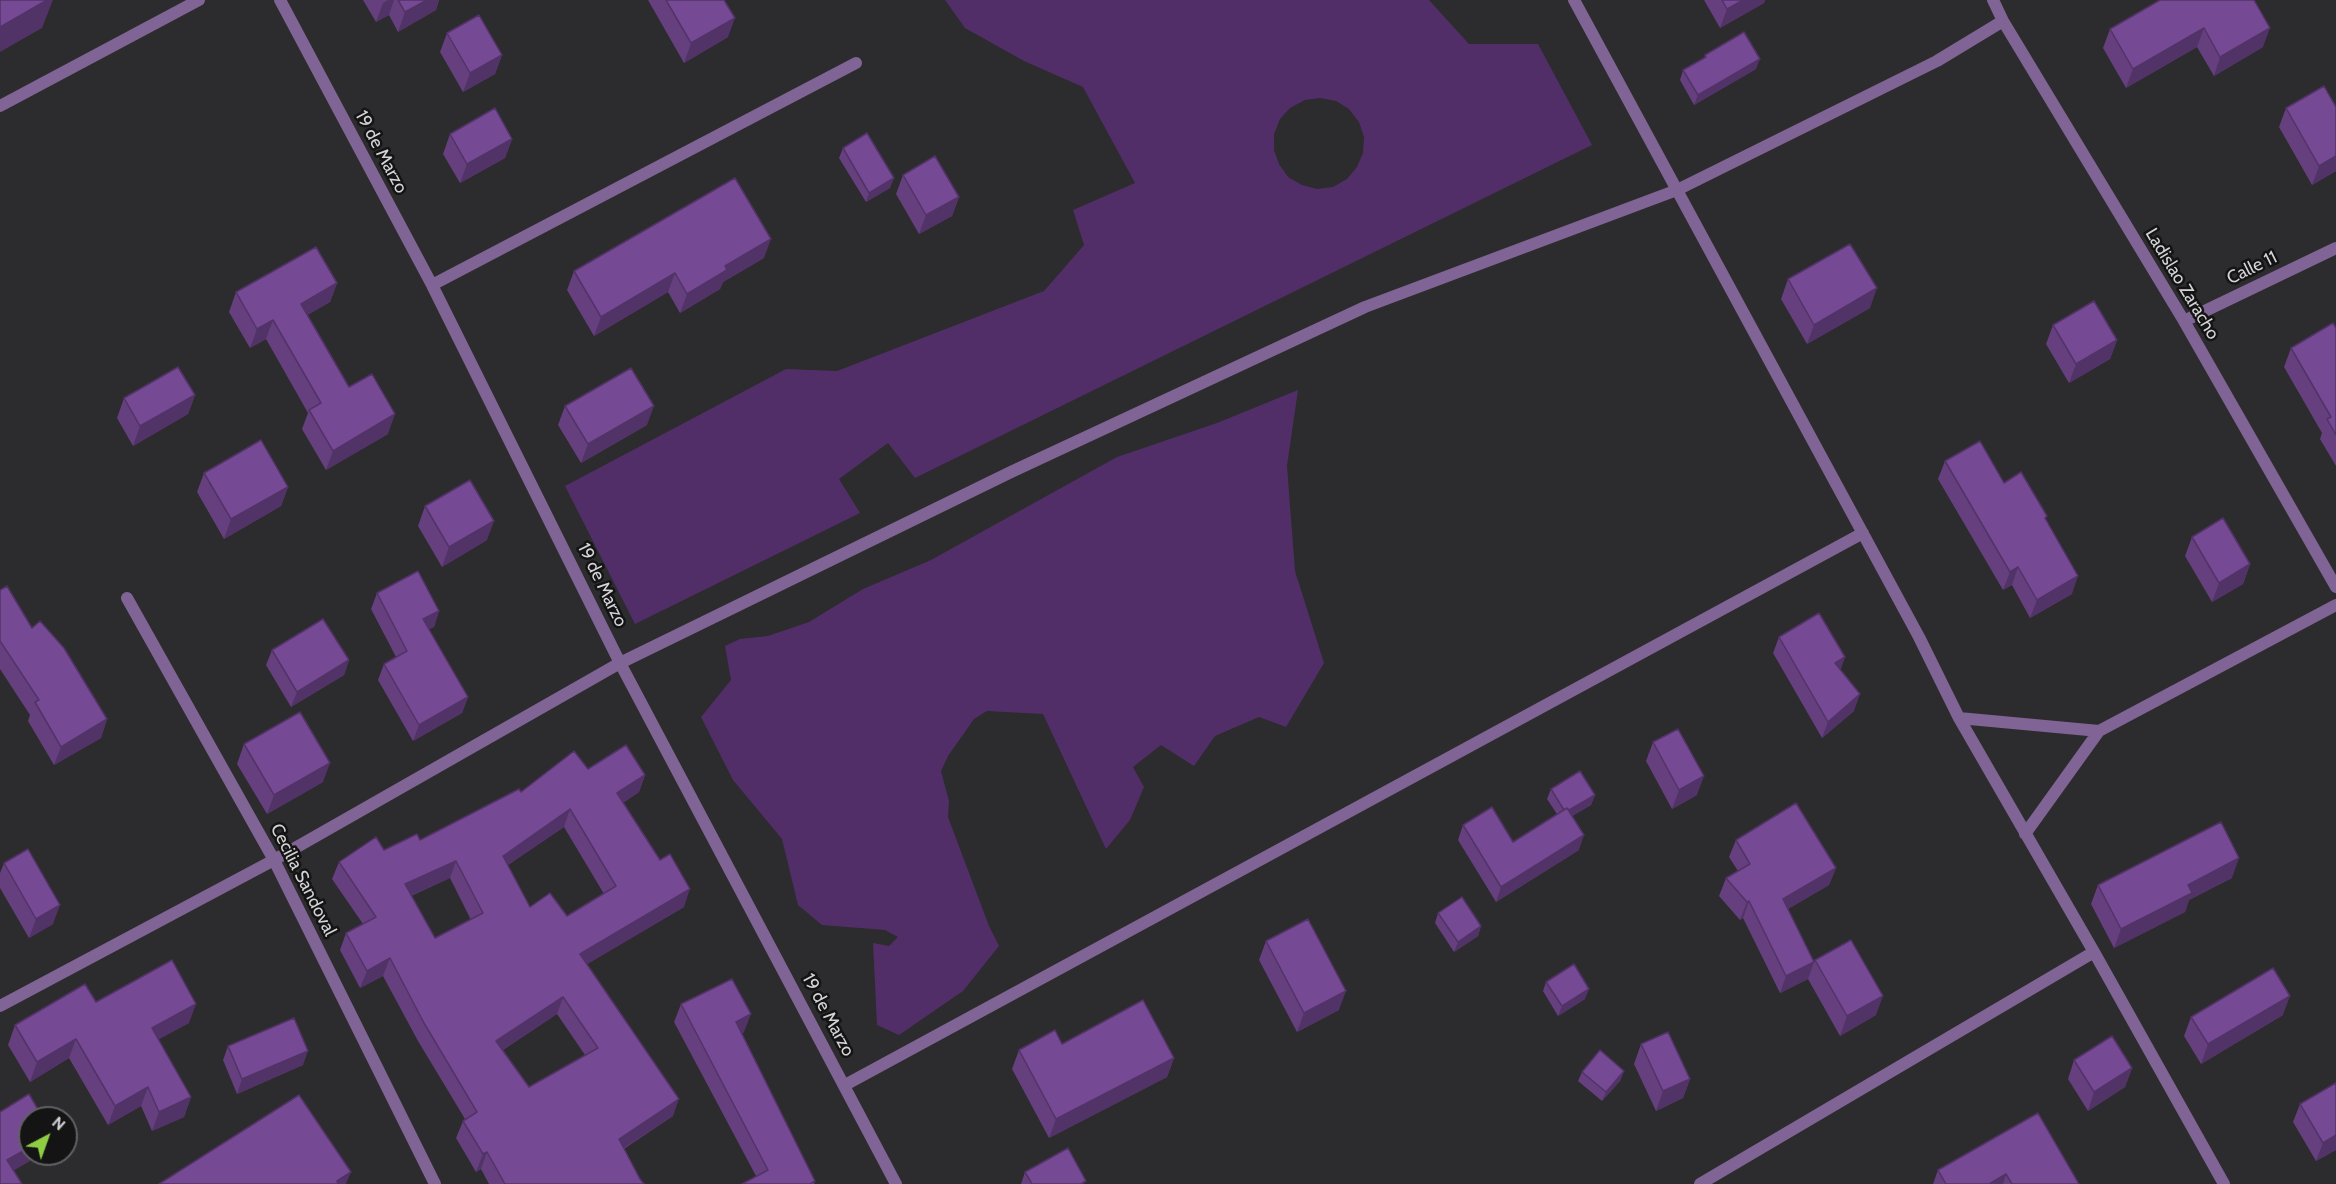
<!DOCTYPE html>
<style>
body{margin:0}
#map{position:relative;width:2336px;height:1184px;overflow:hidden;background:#2c2b2d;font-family:Cabin,sans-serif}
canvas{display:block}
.north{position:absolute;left:18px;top:1106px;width:60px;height:60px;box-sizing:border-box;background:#141415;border:2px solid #616062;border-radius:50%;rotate:41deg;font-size:16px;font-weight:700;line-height:24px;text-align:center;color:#d4d3d5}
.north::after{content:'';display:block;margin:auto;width:21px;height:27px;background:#8fcd42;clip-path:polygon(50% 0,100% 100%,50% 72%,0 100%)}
</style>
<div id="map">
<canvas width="2336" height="1184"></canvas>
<div class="north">N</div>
</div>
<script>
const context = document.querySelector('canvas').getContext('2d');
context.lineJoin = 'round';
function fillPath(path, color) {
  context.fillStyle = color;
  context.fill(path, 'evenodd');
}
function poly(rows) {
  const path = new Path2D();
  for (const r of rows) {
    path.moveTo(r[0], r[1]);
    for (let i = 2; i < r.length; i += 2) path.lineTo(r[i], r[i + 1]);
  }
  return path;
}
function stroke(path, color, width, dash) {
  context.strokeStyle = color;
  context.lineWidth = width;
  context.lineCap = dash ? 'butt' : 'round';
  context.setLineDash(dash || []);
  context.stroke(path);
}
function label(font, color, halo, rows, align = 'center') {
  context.font = font + ' Cabin,sans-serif';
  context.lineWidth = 5;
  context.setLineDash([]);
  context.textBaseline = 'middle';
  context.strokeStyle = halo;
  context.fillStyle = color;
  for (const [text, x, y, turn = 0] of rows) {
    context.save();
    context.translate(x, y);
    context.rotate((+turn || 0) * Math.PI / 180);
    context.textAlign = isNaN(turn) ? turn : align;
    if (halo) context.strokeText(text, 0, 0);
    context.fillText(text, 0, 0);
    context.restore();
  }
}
const green = poly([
 [945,0,1429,0,1469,44,1538,44,1592,145,915,478,888,443,839,479,860,513,635,624,565,486,786,369,837,371,1044,291,1084,245,1073,210,1135,183,1083,87,1024,61,965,28],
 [1320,98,1336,101,1349,109,1359,122,1364,137,1363,153,1357,167,1347,179,1333,187,1317,189,1302,185,1288,177,1279,164,1274,150,1274,134,1280,119,1290,108,1305,100],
 [1298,390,1287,466,1295,571,1324,663,1286,727,1259,717,1215,736,1194,766,1161,745,1133,767,1144,787,1130,820,1106,849,1043,714,987,711,974,719,948,756,941,771,949,801,948,817,989,926,999,946,963,991,899,1035,877,1025,873,943,889,946,898,937,885,930,822,925,798,905,782,839,733,780,701,717,731,680,725,646,740,639,768,636,809,622,863,589,931,560,1117,457,1217,423]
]);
const service = poly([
 [0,106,199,0]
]);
const minor = poly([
 [280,0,432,285,620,663,896,1184],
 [1574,0,1919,637,1959,718,2094,952,2224,1184],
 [1993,0,2003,21,2184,321,2336,587],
 [432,285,856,63],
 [2184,321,2336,248],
 [127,598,274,860,435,1184],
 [1959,718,2099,731,2336,605],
 [2025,834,2099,731],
 [0,1006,274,860,620,663,1011,472,1365,307,1677,190,1937,61,2003,21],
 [845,1085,1863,533],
 [1700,1184,2094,952]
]);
const wall = poly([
 [363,0,439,0,436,10,398,32,389,15,376,22],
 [648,0,724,0,728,37,684,63],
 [1704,0,1765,0,1764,3,1720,28],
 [2160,0,2263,47,2214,76,2197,47,2126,88,2103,48,2110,29],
 [447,33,502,55,495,74,463,92,440,52],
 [1705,55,1756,69,1694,105,1680,80,1683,70,1704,59],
 [2286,108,2336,171,2312,185,2279,127],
 [450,134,512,139,505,158,460,183,443,154],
 [843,148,890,188,866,202,839,158],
 [903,175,959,197,952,216,919,234,896,194],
 [764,258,723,282,720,289,680,313,668,292,594,336,567,290,574,271],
 [1788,279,1870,308,1807,344,1781,299],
 [337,283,330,302,307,315,349,387,388,434,326,470,302,429,308,413,266,339,250,348,229,312,236,292],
 [2053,325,2117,340,2110,359,2069,383,2046,344],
 [2336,328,2336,466,2320,439,2322,433,2284,367,2291,348],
 [195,395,188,414,133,446,117,418,124,398],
 [565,406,647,425,581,463,558,425],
 [1945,461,2004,483,2046,520,2072,594,2030,618,2012,585,2003,590,1938,479],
 [204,473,288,487,281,506,224,539,197,492],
 [425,506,487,540,442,567,418,526],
 [2192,537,2250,564,2243,584,2212,602,2185,556],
 [0,590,107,719,101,738,54,765,28,721,30,715,0,669],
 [377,593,439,611,434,627,428,629,468,697,462,713,413,741,378,680,384,664,396,657,371,609],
 [1779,637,1845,657,1840,670,1854,711,1822,738,1773,653],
 [272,650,349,660,344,675,291,707,266,665],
 [1653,742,1697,795,1672,809,1646,761],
 [244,744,323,782,267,814,237,764],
 [588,769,645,775,639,792,623,803,684,907,587,964,673,1116,624,1149,640,1179,644,1184,489,1184,481,1169,476,1172,456,1138,463,1121,465,1119,418,1041,383,976,360,988,340,950,346,933,363,924,332,879,339,862,420,840,521,792],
 [564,827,604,894,567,916,530,907,508,865],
 [450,878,471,920,435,938,411,896],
 [557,1014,585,1055,529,1087,503,1050],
 [1551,789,1595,795,1591,805,1572,816,1579,850,1496,902,1458,840,1463,825,1513,842,1557,814,1547,799],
 [1736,840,1836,868,1829,885,1788,909,1814,962,1815,960,1876,1015,1840,1036,1808,979,1780,993,1743,918,1740,920,1719,896,1726,878,1738,871,1729,857],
 [4,863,53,924,29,938,0,888,0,873],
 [2232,878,2189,900,2185,912,2114,948,2091,904,2098,885],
 [1438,913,1481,926,1478,936,1454,952,1435,923],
 [1266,941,1339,1010,1297,1032,1259,960],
 [1546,982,1585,999,1558,1016,1543,991],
 [96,1002,189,1023,158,1039,191,1097,184,1117,152,1131,141,1106,108,1125,69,1058,30,1082,8,1045,15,1025],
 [681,1004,744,1032,742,1033,815,1181,814,1184,742,1184,756,1176,674,1022],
 [2283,1015,2201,1064,2184,1036,2191,1017],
 [1062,1044,1174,1058,1167,1077,1049,1138,1012,1069,1019,1050],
 [1641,1044,1690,1079,1683,1098,1656,1111,1634,1064],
 [228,1046,303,1065,237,1094,223,1060],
 [2074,1060,2132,1068,2125,1087,2088,1111,2068,1079],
 [1624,1071,1620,1081,1602,1101,1578,1081,1582,1072],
 [2336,1083,2336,1150,2316,1161,2293,1122,2300,1104],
 [2038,1113,2079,1184,1933,1184,1938,1170],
 [1025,1172,1085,1184,1021,1184]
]);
const shadedWall = poly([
 [47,0,53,0,42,28,0,52,0,27],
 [388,0,394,0,389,15,376,22,383,3],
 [427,0,439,0,436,10,398,32,405,12],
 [1743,0,1765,0,1764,3,1720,28,1727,9],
 [735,18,728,37,684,63,691,43],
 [2204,28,2197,47,2126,88,2133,69],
 [2270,28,2263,47,2214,76,2220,57],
 [502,55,495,74,463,92,470,73],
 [1760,59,1756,69,1694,105,1698,95],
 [512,139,505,158,460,183,467,164],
 [2336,156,2336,171,2312,185,2319,166],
 [894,178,890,188,866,202,869,193],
 [959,197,952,216,919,234,926,215],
 [771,239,764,258,723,282,720,289,680,313,687,294,725,266],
 [675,273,668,292,594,336,601,317],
 [337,283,330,302,294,323,301,304],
 [1877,288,1870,308,1807,344,1814,325],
 [273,320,266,339,250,348,257,329],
 [2117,340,2110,359,2069,383,2076,364],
 [195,395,188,414,133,446,140,426],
 [654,406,647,425,581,463,588,444],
 [395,414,388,434,326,470,333,451],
 [288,487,281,506,224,539,231,519],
 [494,521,487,540,442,567,449,547],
 [2250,564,2243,584,2212,602,2219,583],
 [2018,567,2012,585,2003,590,2010,572],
 [2078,576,2072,594,2030,618,2037,600],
 [439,611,434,627,417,635,423,619],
 [1845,657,1839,674,1835,663],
 [349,660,344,675,291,707,297,692],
 [1860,694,1854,711,1822,738,1828,722],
 [468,697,462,713,413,741,419,725],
 [107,719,101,738,54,765,61,747],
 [330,763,323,782,267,814,274,795],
 [645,775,639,792,611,811,617,793],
 [1704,776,1697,795,1672,809,1679,790],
 [1595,795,1591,805,1562,822,1565,812],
 [570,809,564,827,496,873,503,856],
 [1584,835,1579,850,1496,902,1501,887],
 [2239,858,2232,878,2189,900,2185,912,2114,948,2121,929,2188,885],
 [456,861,450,878,398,901,405,884],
 [1836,868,1829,885,1776,916,1783,899],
 [690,889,684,907,574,972,580,954],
 [1749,901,1743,918,1740,920,1747,902],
 [60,905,53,924,29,938,36,919],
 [1481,926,1478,936,1454,952,1458,942],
 [390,958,383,976,360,988,367,971],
 [1814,962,1808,979,1780,993,1786,976],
 [1589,989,1585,999,1558,1016,1562,1006],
 [1346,991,1339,1010,1297,1032,1304,1013],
 [1883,996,1876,1015,1840,1036,1847,1016],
 [2290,996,2283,1015,2201,1064,2208,1044],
 [563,997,557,1014,490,1058,496,1041],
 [196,1004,189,1023,145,1047,152,1028],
 [751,1014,744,1032,730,1039,736,1022],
 [76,1039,69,1058,30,1082,37,1062],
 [308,1051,303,1065,237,1094,242,1079],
 [1174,1058,1167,1077,1049,1138,1056,1119],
 [2132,1068,2125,1087,2088,1111,2094,1092],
 [1624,1071,1620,1081,1602,1101,1606,1092],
 [1690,1079,1683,1098,1656,1111,1663,1091],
 [148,1087,141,1106,108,1125,115,1106],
 [191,1097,184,1117,152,1131,159,1112],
 [679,1099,673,1116,612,1156,619,1139],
 [2336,1135,2336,1150,2316,1161,2323,1143],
 [30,1147,30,1154,42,1154,1,1178,7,1160],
 [487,1152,481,1169,476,1172,483,1154],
 [351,1172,346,1184,336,1184,337,1181],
 [2006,1174,2003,1184,1989,1184]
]);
const building = poly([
 [0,0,47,0,0,27,0,0],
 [398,0,427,0,405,12,398,0],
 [666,0,724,0,735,18,691,43,666,0],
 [1722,0,1743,0,1727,9,1722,0],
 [2160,0,2254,0,2270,28,2220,57,2204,28,2133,69,2110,29,2160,0],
 [479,15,502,55,470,73,447,33,479,15],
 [1744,32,1760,59,1698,95,1683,70,1706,57,1705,55,1744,32],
 [2324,86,2336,107,2336,156,2319,166,2286,108,2324,86],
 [495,108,512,139,467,164,450,134,495,108],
 [867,133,894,178,869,193,843,148,867,133],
 [935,156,959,197,926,215,903,175,935,156],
 [735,178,771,239,725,266,727,270,687,294,675,273,601,317,574,271,735,178],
 [1850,244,1877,288,1814,325,1788,279,1850,244],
 [316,247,337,283,301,304,349,387,372,374,395,414,333,451,309,410,321,403,273,320,257,329,236,292,316,247],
 [2094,301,2117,340,2076,364,2053,325,2094,301],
 [2333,323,2336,328,2336,435,2327,419,2331,417,2291,348,2333,323],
 [178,367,195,395,140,426,124,398,178,367],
 [631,368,654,406,588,444,565,406,631,368],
 [261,440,288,487,231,519,204,473,261,440],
 [1980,441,2004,483,2021,472,2047,516,2045,518,2078,576,2037,600,2018,567,2010,572,1945,461,1980,441],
 [470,480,494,521,449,547,425,506,470,480],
 [2223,518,2250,564,2219,583,2192,537,2223,518],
 [418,571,439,611,423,619,468,697,419,725,384,664,407,651,377,593,418,571],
 [7,586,32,628,40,621,64,648,107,719,61,747,35,702,39,700,0,641,0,590,7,586],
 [1819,613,1845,657,1835,663,1860,694,1828,722,1779,637,1819,613],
 [323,619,349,660,297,692,272,650,323,619],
 [300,712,330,763,274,795,244,744,300,712],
 [1678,729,1704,776,1679,790,1653,742,1678,729],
 [626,745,645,775,617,793,660,860,670,854,690,889,580,954,679,1099,619,1139,640,1179,644,1184,505,1184,487,1152,483,1154,463,1121,477,1112,424,1023,390,958,367,971,346,933,376,917,339,862,376,837,384,850,417,834,420,840,519,789,521,792,574,751,588,769,626,745],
 [570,809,616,886,567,916,550,893,530,907,503,856,570,809],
 [456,861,483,913,435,938,405,884,456,861],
 [563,997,598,1048,529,1087,496,1041,563,997],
 [1580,771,1595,795,1569,810,1567,808,1564,810,1551,789,1580,771],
 [1796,803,1836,868,1783,899,1814,962,1786,976,1749,901,1747,902,1726,878,1750,864,1736,840,1796,803],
 [1492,807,1513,842,1567,808,1584,835,1501,887,1463,825,1492,807],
 [2221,822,2239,858,2188,885,2192,893,2121,929,2098,885,2221,822],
 [28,849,60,905,36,919,4,863,28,849],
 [1462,897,1481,926,1458,942,1438,913,1462,897],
 [1308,919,1346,991,1304,1013,1266,941,1308,919],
 [1851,940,1883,996,1847,1016,1815,960,1851,940],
 [172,960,196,1004,152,1028,191,1097,159,1112,148,1087,115,1106,76,1039,37,1062,15,1025,85,984,96,1002,172,960],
 [1574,964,1589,989,1562,1006,1546,982,1574,964],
 [2273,968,2290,996,2208,1044,2191,1017,2273,968],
 [732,979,751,1014,736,1022,815,1181,810,1184,742,1184,768,1170,681,1004,732,979],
 [1143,1000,1174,1058,1056,1119,1019,1050,1055,1030,1062,1044,1143,1000],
 [294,1018,308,1051,242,1079,228,1046,294,1018],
 [1668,1032,1690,1079,1663,1091,1641,1044,1668,1032],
 [2112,1036,2132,1068,2094,1092,2074,1060,2112,1036],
 [1600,1050,1624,1071,1606,1092,1582,1072,1600,1050],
 [2336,1083,2336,1135,2323,1143,2300,1104,2336,1083],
 [29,1094,43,1118,30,1118,30,1147,7,1160,22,1184,0,1184,0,1112,29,1094],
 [299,1095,351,1172,337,1181,338,1184,159,1184,299,1095],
 [2038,1113,2079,1184,2012,1184,2006,1174,1989,1184,1946,1184,1938,1170,2038,1113],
 [1068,1148,1086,1181,1081,1184,1032,1184,1025,1172,1068,1148]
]);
const streetNames = [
 ["19 de Marzo",381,152,62],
 ["Calle 11",2252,268,-26],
 ["Ladislao Zaracho",2182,284,59],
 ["19 de Marzo",602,585,64],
 ["Cecilia Sandoval",303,880,63],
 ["19 de Marzo",828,1015,62]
];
fillPath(green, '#522e69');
stroke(service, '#806495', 12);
stroke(minor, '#806495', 12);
fillPath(wall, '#653f7e');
fillPath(shadedWall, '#523367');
fillPath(building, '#754993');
stroke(building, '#523367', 1.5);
label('18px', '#d4d3d5', '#141415', streetNames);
</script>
